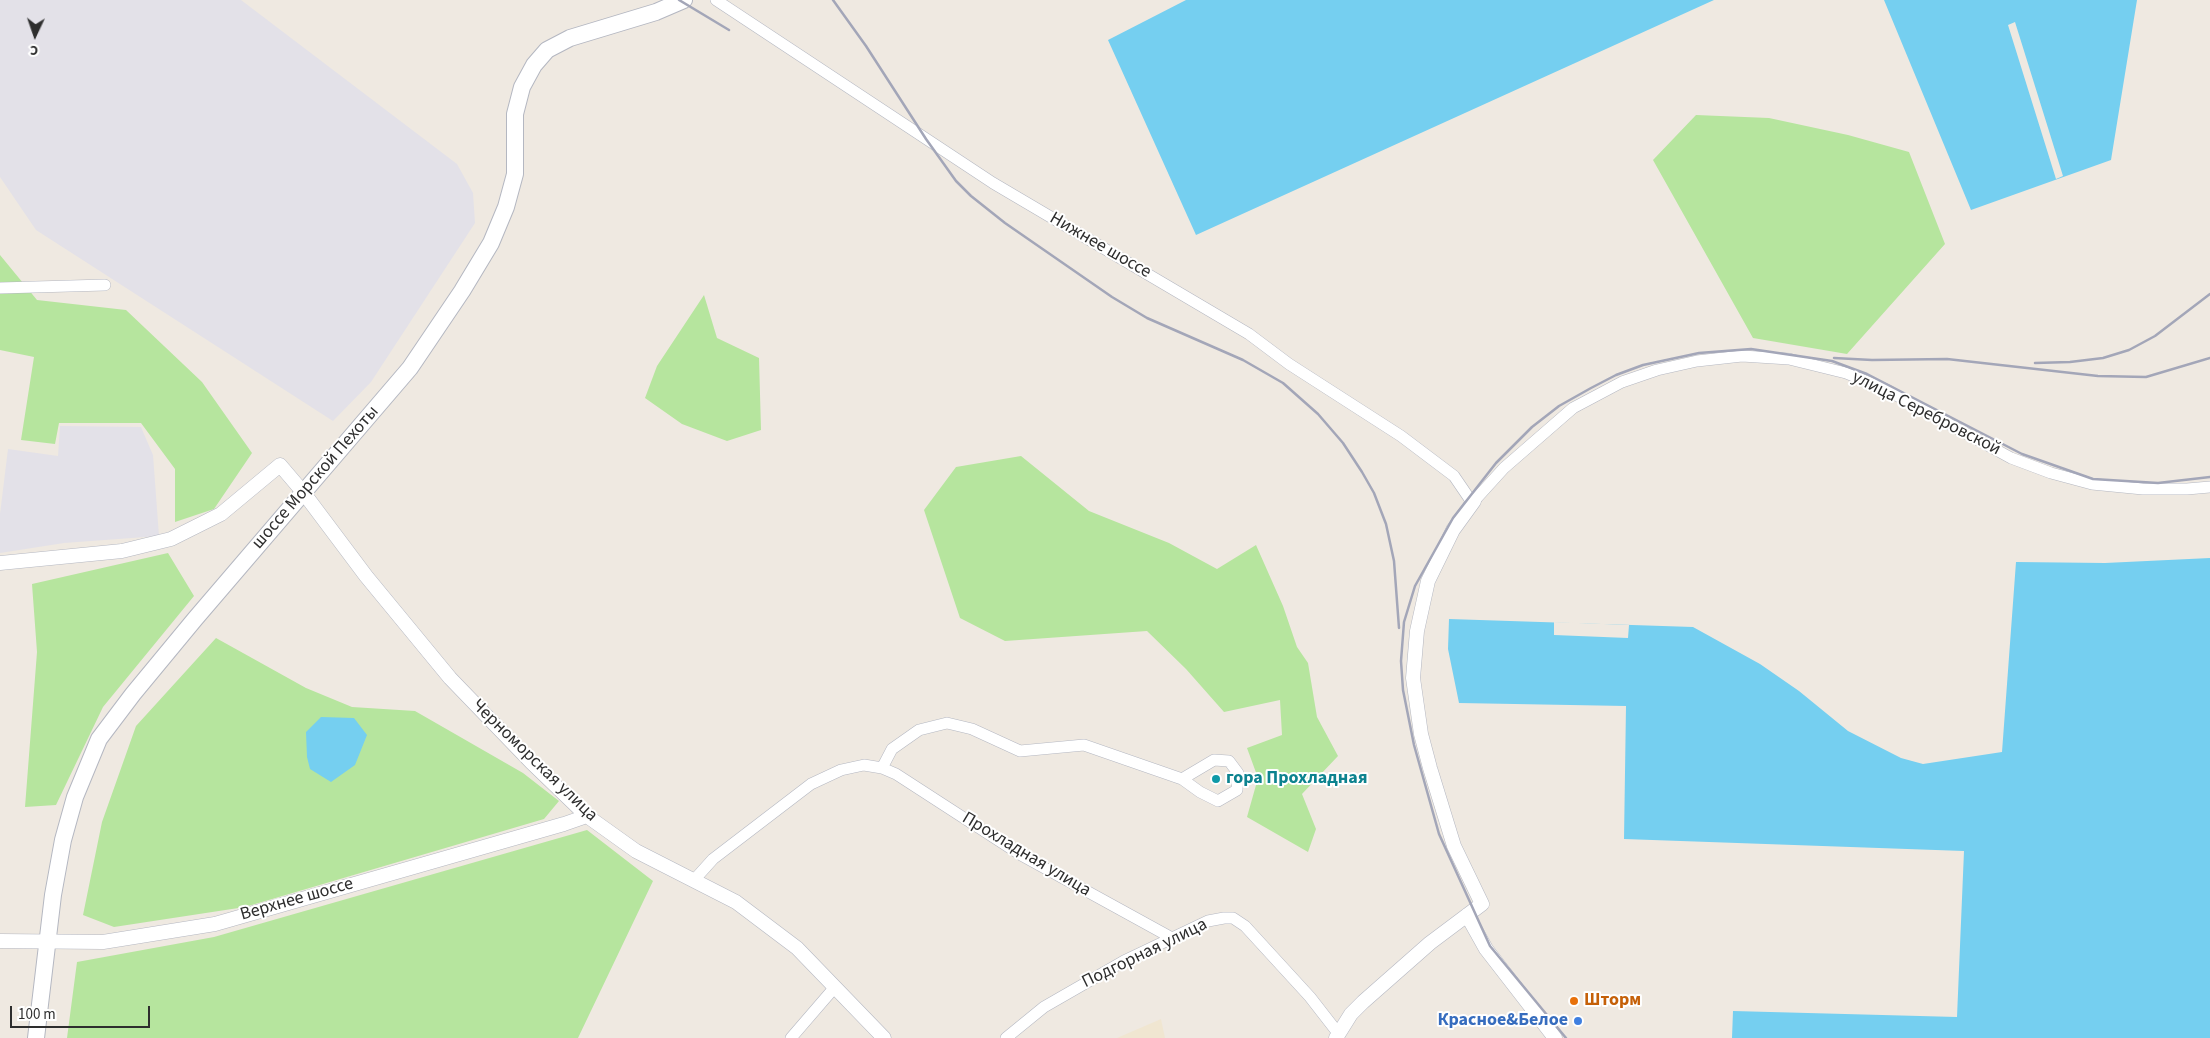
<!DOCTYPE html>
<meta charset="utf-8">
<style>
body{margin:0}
#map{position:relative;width:2210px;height:1038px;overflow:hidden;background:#efe9e1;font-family:"Source Sans 3",sans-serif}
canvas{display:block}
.north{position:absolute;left:10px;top:10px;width:50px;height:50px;-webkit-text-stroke:4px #fff;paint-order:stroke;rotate:183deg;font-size:14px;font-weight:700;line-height:20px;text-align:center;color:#2e2e2e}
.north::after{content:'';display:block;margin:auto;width:18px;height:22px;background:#2e2e2e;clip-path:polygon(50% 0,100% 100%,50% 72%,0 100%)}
.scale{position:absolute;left:10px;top:1006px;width:140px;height:22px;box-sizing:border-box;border:2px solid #2e2e2e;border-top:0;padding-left:6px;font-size:15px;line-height:18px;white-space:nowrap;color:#2e2e2e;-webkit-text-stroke:4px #fff;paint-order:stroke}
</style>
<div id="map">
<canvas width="2210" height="1038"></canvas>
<div class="north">С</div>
<div class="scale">100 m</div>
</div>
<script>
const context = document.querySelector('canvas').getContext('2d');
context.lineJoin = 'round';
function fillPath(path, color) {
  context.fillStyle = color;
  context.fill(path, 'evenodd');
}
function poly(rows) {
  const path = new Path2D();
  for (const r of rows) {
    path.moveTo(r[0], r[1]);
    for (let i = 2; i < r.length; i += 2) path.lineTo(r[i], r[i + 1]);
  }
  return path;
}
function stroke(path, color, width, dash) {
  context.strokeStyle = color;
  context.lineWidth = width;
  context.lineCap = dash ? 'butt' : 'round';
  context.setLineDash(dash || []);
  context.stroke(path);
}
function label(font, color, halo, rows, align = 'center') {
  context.font = font + ' "Source Sans 3",sans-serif';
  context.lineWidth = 4;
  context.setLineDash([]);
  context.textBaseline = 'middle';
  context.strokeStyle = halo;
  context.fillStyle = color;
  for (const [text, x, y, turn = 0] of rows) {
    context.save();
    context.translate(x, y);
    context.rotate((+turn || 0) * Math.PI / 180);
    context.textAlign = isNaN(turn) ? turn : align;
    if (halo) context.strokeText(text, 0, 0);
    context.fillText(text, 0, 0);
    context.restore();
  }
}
const industrial = poly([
 [0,0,241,0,457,164,473,193,475,223,371,382,333,421,36,230,0,177],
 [60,426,141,427,153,455,159,536,64,543,0,553,0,514,8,449,58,456]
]);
const education = poly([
 [1161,1019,1165,1038,1117,1038]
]);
const green = poly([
 [1696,115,1769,118,1848,135,1909,152,1945,244,1847,354,1753,338,1653,160],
 [0,255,37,300,126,310,202,382,252,453,214,509,175,522,175,469,141,423,59,423,55,444,21,440,34,357,0,350],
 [704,295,717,338,759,358,761,430,727,441,682,424,645,398,657,366],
 [1021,456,1089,511,1169,543,1217,569,1256,545,1283,606,1297,647,1308,663,1317,717,1338,756,1302,794,1316,829,1308,852,1247,817,1258,778,1247,748,1282,735,1280,700,1224,712,1186,669,1147,631,1005,641,960,618,924,510,956,467],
 [168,553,194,596,103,707,56,805,25,807,37,652,32,584],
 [216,638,306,688,352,707,415,711,523,773,559,801,544,819,245,907,114,927,83,915,102,822,136,726],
 [587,830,653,881,578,1038,67,1038,77,962,214,937]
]);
const water = poly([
 [1186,0,1714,0,1196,235,1108,40],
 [1884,0,2137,0,2111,160,1971,210],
 [2210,558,2210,1038,1732,1038,1733,1011,1957,1017,1964,851,1624,839,1626,706,1459,703,1448,649,1449,619,1693,627,1760,664,1799,691,1848,731,1901,758,1923,764,2002,752,2016,562,2105,563],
 [321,717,354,718,367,735,355,765,331,782,310,769,307,757,306,732]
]);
const pier = poly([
 [2015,22,2063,176,2056,179,2008,25],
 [1554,622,1629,625,1628,638,1554,635]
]);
const minor = poly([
 [716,0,993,183,1249,334,1289,364,1401,436,1454,476,1469,498,1474,501,1504,468,1573,408,1622,382,1657,370,1697,361,1742,356,1789,359,1846,373,1885,389,2011,458,2051,473,2092,484,2143,489,2187,489,2210,487],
 [0,288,105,285],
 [882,768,892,749,919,730,947,723,972,729,1020,751,1084,745,1182,779,1200,792,1218,801,1237,790,1238,773,1229,761,1214,760,1182,779],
 [695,879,713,859,811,784,841,770,864,765,882,768,896,774,1021,855,1172,938],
 [791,1038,835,987],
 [1006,1038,1044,1007,1124,961,1208,921,1224,918,1233,918,1245,926,1310,997,1338,1033]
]);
const tertiary = poly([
 [0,563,122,551,171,539,221,514,280,465,303,492,366,576,450,678,531,762,587,816,636,851,736,902,797,948,884,1038],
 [1467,915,1486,949,1555,1038],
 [0,941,103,942,215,924,564,824,587,816],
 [1336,1038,1351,1014,1363,1002,1430,943,1482,904,1454,846,1430,768,1421,734,1413,678,1417,631,1428,581,1453,530,1474,501]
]);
const secondary = poly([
 [36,1038,53,895,63,840,75,797,99,739,133,694,195,619,410,368,462,291,491,243,506,207,515,174,515,114,522,87,534,65,547,50,570,38,656,12,684,0]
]);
const rail = poly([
 [679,0,729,30],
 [833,0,866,46,926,139,956,181,971,196,1005,223,1112,297,1147,318,1243,360,1283,383,1318,414,1343,443,1362,472,1374,493,1386,524,1394,561,1399,628],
 [1834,358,1872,360,1947,359,2098,376,2146,377,2210,358],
 [2035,363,2070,362,2103,358,2129,350,2155,336,2210,294],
 [1566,1038,1490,946,1439,834,1414,745,1403,690,1401,661,1404,622,1415,586,1453,518,1496,463,1532,427,1559,406,1591,388,1616,375,1643,365,1699,353,1751,349,1832,361,1867,374,2022,454,2093,479,2158,483,2210,477]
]);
const markers = [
 [1216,779,5,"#0f9aa8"],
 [1574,1001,5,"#e8710a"],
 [1578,1021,5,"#3f7fe0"]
];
const streetNames = [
 ["Нижнее шоссе",1100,246,30],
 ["улица Серебровской",1926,414,27],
 ["шоссе Морской Пехоты",316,478,-49],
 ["Черноморская улица",534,761,44],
 ["Прохладная улица",1026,855,31],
 ["Верхнее шоссе",297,900,-16],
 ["Подгорная улица",1145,954,-26]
];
const cultureNames = [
 ["гора Прохладная",1226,779]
];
const foodNames = [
 ["Шторм",1584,1001]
];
const shopNames = [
 ["Красное&Белое",1568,1021]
];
fillPath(industrial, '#e3e1e8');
fillPath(education, '#f0e6d1');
fillPath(green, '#b6e59e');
fillPath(water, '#75cff0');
fillPath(pier, '#efe9e1');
stroke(minor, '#b4b7c1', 12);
stroke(tertiary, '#b4b7c1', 15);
stroke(secondary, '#b4b7c1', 18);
stroke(minor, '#fff', 11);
stroke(tertiary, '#fff', 14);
stroke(secondary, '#fff', 16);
stroke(rail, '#a3a6b8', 2.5);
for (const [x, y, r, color] of markers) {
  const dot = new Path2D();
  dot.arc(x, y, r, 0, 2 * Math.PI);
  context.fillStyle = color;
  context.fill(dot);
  stroke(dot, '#fff', 2);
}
label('18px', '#2e2e2e', '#fff', streetNames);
label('bold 18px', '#0d838f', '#fff', cultureNames, 'left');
label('bold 18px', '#c56008', '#fff', foodNames, 'left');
label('bold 18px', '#366cbe', '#fff', shopNames, 'right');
</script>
